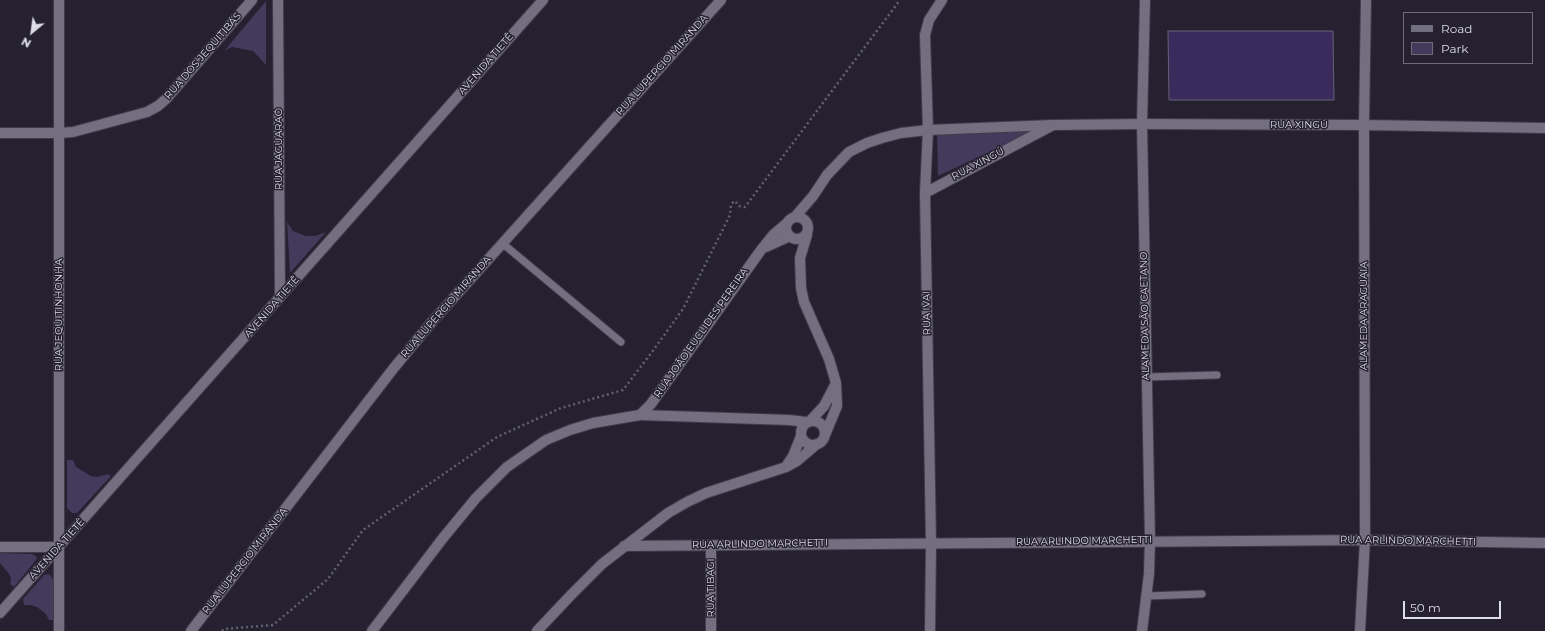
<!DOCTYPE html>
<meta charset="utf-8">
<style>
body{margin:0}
#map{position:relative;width:1545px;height:631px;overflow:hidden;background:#252130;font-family:Montserrat,sans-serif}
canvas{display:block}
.legend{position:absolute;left:1403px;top:12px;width:130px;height:52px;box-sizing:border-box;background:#252130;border:1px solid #6f6c79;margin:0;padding:5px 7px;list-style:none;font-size:12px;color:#dedce6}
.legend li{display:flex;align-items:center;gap:8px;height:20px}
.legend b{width:20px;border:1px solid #6f6c79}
.north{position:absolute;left:12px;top:12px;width:40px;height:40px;-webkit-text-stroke:3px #252130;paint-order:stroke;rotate:209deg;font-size:11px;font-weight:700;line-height:16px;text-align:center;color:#dedce6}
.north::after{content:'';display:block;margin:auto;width:14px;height:18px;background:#dedce6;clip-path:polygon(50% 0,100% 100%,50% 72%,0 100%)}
.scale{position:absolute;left:1403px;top:601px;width:98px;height:18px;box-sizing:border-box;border:2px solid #dedce6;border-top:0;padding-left:5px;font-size:12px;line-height:14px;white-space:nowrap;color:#dedce6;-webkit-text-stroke:3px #252130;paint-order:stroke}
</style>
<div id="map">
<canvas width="1545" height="631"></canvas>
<ul class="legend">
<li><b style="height:5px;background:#736f81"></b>Road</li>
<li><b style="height:11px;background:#443a5c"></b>Park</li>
</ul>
<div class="north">N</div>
<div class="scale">50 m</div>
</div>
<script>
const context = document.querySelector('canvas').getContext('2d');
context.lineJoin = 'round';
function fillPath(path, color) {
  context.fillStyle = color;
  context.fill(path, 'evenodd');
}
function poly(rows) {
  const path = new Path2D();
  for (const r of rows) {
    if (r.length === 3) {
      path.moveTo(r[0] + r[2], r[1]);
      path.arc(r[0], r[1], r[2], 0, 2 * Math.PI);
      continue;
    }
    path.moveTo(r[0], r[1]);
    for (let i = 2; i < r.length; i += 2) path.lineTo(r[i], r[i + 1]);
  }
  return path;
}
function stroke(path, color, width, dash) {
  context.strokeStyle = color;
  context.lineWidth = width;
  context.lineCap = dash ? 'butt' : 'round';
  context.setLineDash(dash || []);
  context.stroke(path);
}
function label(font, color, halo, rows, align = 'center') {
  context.font = font + ' Montserrat,sans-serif';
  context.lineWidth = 3;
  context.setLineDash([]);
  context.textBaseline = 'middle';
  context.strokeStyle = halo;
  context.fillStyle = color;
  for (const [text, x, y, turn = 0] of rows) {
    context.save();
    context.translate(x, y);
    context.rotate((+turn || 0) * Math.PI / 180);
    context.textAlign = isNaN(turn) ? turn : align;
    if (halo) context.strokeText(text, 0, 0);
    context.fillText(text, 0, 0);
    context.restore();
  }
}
const green = poly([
 [266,1,266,65,253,51,232,47,225,50],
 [1038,129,938,176,937,130],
 [287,222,293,231,306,236,315,236,326,232,290,273],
 [67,460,73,460,76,467,91,476,97,477,108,474,111,476,77,513,72,513,67,508],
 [0,553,32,554,37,557,36,560,14,587,10,584,11,578,9,574,0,563],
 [48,574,51,576,53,580,53,620,49,620,46,614,37,607,30,605,24,605,23,599,44,575]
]);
const building = poly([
 [1168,31,1333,31,1334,100,1169,100,1168,31]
]);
const path = poly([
 [222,631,224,629,273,625,328,579,363,530,497,437,561,408,623,390,652,352,683,309,730,215,731,204,735,201,739,206,745,207,900,0]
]);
const service = poly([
 [502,243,621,342],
 [1146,377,1217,375],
 [1147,596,1202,594]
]);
const minor = poly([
 [59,0,59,631],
 [278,0,280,297],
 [0,133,59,133,73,132,147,112,158,106,166,99,252,0],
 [925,193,1053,125],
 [640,415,789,420,806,422],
 [0,547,59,547],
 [191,631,393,369,431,323,721,0],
 [711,631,711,545],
 [930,631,931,543,925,193,928,130,925,35,929,20,942,0]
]);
const tertiary = poly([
 [797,228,11],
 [795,217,813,196,827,175,849,152,867,143,882,138,901,133,928,130,1053,125,1142,124,1364,125,1545,128],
 [807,235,800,258,801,288,804,302,829,359,836,383,837,406,825,435],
 [766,247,790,236],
 [810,421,824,406,836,383],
 [813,433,12],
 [787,465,793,456,801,436],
 [624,546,1365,540,1545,543],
 [0,613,543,0],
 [372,631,443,538,476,498,507,467,546,440,570,430,593,423,640,415,651,404,761,250,774,234,787,223],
 [537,631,571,595,602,564,668,513,687,502,706,493,786,467,797,461,817,444],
 [1360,631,1365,540,1364,125,1366,0]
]);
const secondary = poly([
 [1142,631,1149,574,1150,540,1142,124,1145,0]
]);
const streetNames = [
 ["RUA DOS JEQUITIBÁS",203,56,-49],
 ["AVENIDA TIETÊ",486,64,-49],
 ["RUA LUPERCIO MIRANDA",662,65,-48],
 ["RUA XINGÚ",1299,125],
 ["RUA JAGUARAÓ",279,149,-90],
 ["RUA XINGÚ",978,164,-28],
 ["AVENIDA TIETÊ",272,307,-49],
 ["RUA LUPERCIO MIRANDA",446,307,-49],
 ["RUA IVAI",927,313,-91],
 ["RUA JEQUITINHONHA",59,315,-90],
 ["ALAMEDA SÃO CAETANO",1145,316,-91],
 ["ALAMEDA ARAGUAIA",1364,316,-90],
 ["RUA JOÃO EUCLIDES PEREIRA",701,333,-55],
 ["RUA ARLINDO MARCHETTI",1084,541,-1],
 ["RUA ARLINDO MARCHETTI",1408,541,1],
 ["RUA ARLINDO MARCHETTI",760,544,-1],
 ["AVENIDA TIETÊ",57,549,-48],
 ["RUA LUPERCIO MIRANDA",245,561,-52],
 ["RUA TIBAGI",711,588,-90]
];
fillPath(green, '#443a5c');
fillPath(building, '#3b2b5d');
stroke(building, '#666274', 1);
stroke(service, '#403c49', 9);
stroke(minor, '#403c49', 12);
stroke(tertiary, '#403c49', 12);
stroke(secondary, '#403c49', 12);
stroke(path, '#64616e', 2.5, [2, 3]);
stroke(service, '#736f81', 7);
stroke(minor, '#736f81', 10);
stroke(tertiary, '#736f81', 10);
stroke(secondary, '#736f81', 10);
label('10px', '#dedce6', '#252130', streetNames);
</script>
